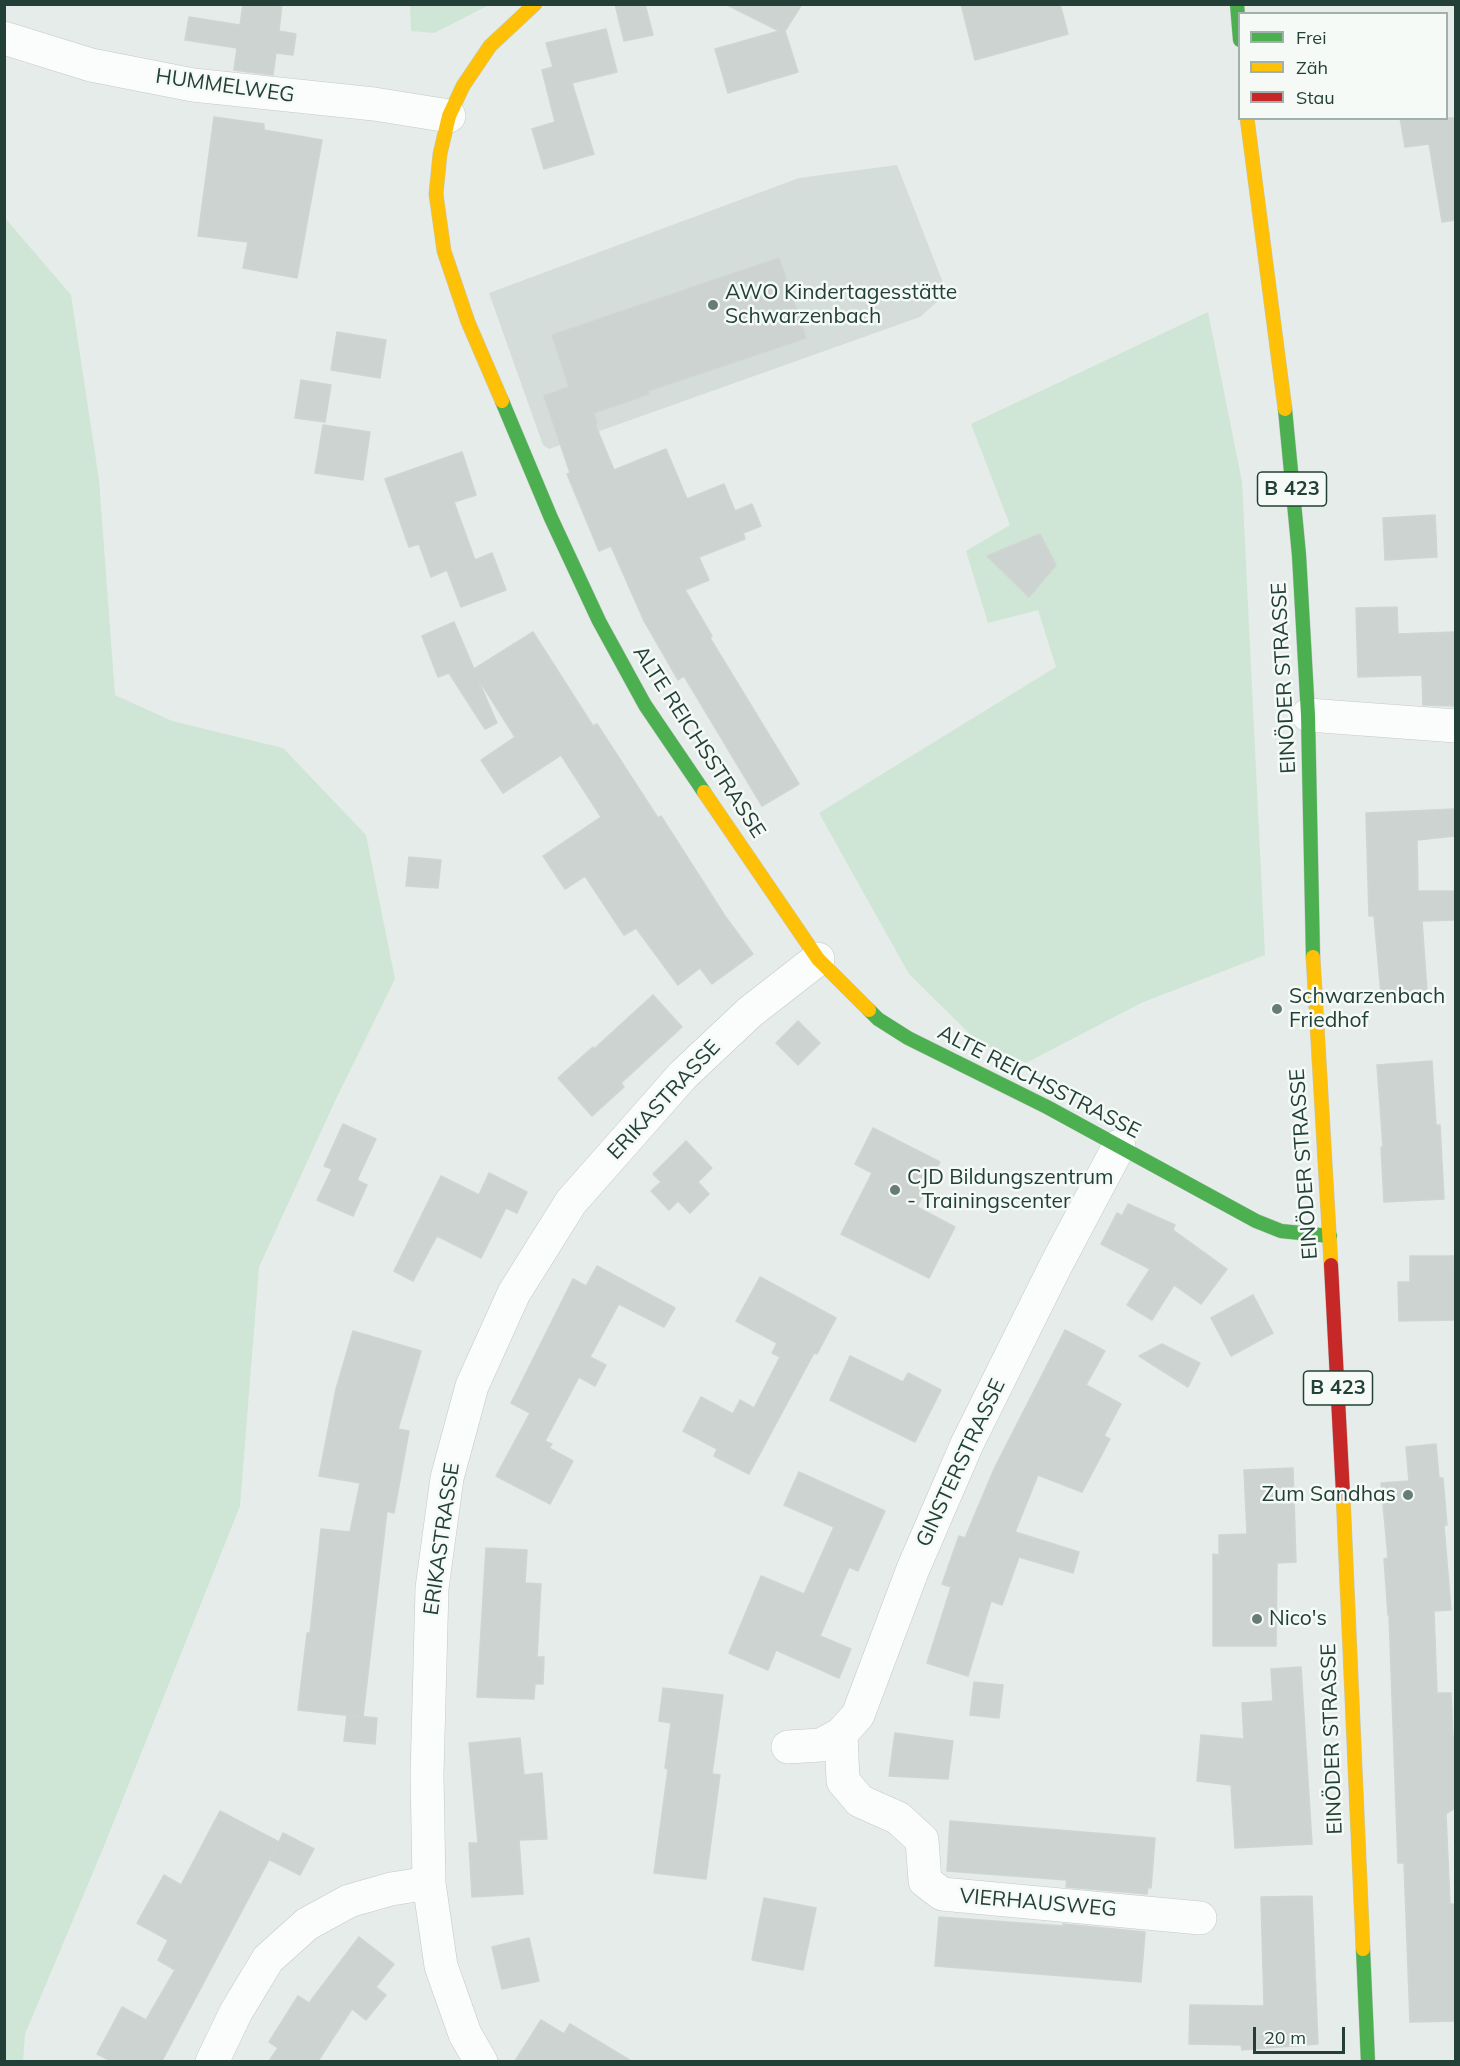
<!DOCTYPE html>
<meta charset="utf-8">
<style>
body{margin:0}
#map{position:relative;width:1460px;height:2066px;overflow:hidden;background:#e6ece9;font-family:Mulish,sans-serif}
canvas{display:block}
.frame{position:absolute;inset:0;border:6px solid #224037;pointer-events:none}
.legend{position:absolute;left:1238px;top:12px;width:210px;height:108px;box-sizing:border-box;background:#f5faf7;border:2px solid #a1b0aa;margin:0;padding:8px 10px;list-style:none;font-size:18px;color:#224037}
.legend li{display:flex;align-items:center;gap:12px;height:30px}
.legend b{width:30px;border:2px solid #a1b0aa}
.scale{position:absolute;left:1253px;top:2027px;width:92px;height:27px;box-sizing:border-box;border:3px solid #224037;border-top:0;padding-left:8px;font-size:18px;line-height:21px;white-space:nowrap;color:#224037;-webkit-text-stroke:4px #f5faf7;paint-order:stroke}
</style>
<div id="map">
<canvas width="1460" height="2066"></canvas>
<div class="frame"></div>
<ul class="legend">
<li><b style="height:8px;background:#4caf50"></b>Frei</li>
<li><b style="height:8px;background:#ffc107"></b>Zäh</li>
<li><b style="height:8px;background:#c62828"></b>Stau</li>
</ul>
<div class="scale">20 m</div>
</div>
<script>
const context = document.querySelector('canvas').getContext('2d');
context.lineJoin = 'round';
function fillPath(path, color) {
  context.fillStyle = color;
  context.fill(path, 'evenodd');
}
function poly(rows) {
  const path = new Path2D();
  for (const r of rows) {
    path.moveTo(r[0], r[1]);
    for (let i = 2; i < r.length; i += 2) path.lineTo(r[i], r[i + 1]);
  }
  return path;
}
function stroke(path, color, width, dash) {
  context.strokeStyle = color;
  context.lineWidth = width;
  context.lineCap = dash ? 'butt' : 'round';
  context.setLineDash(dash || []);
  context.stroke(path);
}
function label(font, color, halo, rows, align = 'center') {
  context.font = font + ' Mulish,sans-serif';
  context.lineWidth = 5;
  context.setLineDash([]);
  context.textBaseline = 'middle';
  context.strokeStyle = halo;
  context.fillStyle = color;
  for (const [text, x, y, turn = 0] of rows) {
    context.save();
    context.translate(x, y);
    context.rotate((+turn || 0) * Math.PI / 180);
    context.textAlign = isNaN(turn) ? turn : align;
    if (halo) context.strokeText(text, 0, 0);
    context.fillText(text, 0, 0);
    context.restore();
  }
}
const built = poly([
 [897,165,947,293,920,317,549,449,543,445,489,293,799,178]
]);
const green = poly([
 [410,5,410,4,489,5,434,33,411,31],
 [5,218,71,295,99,480,115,695,172,721,283,748,366,835,395,979,335,1101,259,1267,240,1506,102,1851,25,2034,23,2062,4,2061],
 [1208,312,1242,482,1265,955,1141,1003,1026,1063,978,1042,909,974,819,813,1056,667,1038,610,988,623,966,551,1010,525,971,424]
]);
const building = poly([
 [243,4,282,4,279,31,296,34,293,55,276,53,273,75,234,70,237,48,185,40,189,17,240,25,243,4],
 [615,4,645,4,653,35,624,41,615,4],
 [725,4,802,4,785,31,798,72,728,93,715,49,779,31,725,4],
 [961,4,1060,4,1068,34,975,60,961,4],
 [606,29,617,72,572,83,594,154,544,169,532,129,555,122,542,70,553,67,546,43,606,29],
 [214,117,264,124,264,130,322,140,297,278,243,268,248,242,198,236,214,117],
 [1400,118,1455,118,1455,220,1442,222,1429,144,1405,147,1400,118],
 [779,258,806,338,648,391,649,394,594,413,597,423,595,424,614,470,666,449,687,499,724,484,735,511,752,504,761,526,743,533,745,539,699,557,709,580,685,590,712,636,710,638,799,784,762,806,684,676,678,680,644,621,611,546,599,551,567,474,570,473,544,396,569,387,552,335,779,258],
 [337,332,386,340,380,378,331,370,337,332],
 [301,380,331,385,325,422,295,418,301,380],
 [323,425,370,432,363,480,315,473,323,425],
 [462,452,476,495,454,502,475,560,492,553,506,590,461,607,447,570,431,577,419,544,409,547,385,479,462,452],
 [1435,515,1437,557,1385,560,1383,518,1435,515],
 [1040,534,1056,565,1029,597,987,556,1040,534],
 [1397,607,1398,634,1455,632,1455,706,1423,705,1422,675,1358,677,1356,608,1397,607],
 [454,622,474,669,533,632,593,726,597,724,658,818,661,816,725,916,753,954,712,984,700,968,678,985,636,928,624,935,585,876,565,889,543,856,601,817,561,755,503,793,481,760,515,737,477,677,497,723,485,729,449,673,438,677,422,636,454,622],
 [1455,809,1455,836,1417,840,1418,891,1455,891,1455,920,1422,921,1427,991,1381,995,1374,916,1369,916,1366,813,1455,809],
 [409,857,441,860,438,888,406,886,409,857],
 [653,995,682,1027,621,1083,624,1087,592,1116,558,1078,593,1047,594,1049,653,995],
 [798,1021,820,1043,798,1065,776,1043,798,1021],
 [1432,1061,1436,1125,1440,1125,1444,1199,1384,1202,1381,1147,1383,1147,1377,1065,1432,1061],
 [343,1124,376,1139,357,1180,367,1185,353,1216,317,1200,332,1169,324,1166,343,1124],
 [873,1128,940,1162,917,1207,955,1227,929,1278,841,1234,872,1173,855,1164,873,1128],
 [686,1141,712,1168,698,1182,709,1194,690,1213,678,1201,669,1210,651,1191,661,1182,653,1174,686,1141],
 [489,1173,527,1192,517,1213,506,1208,481,1258,437,1236,413,1281,394,1271,441,1176,479,1195,489,1173],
 [1128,1204,1175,1225,1173,1230,1227,1269,1201,1304,1174,1285,1152,1320,1127,1305,1150,1269,1101,1244,1117,1213,1122,1216,1128,1204],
 [1410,1256,1454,1256,1455,1320,1399,1321,1398,1282,1410,1282,1410,1256],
 [597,1266,675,1308,664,1327,619,1304,590,1357,606,1365,595,1386,579,1377,545,1441,552,1444,549,1448,573,1461,550,1504,496,1476,530,1413,511,1403,573,1279,586,1286,597,1266],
 [760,1277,836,1318,817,1354,814,1353,749,1474,714,1456,717,1449,683,1431,701,1397,733,1414,740,1400,754,1408,780,1357,772,1353,777,1343,736,1321,760,1277],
 [1253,1295,1273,1333,1231,1356,1211,1318,1253,1295],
 [1065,1330,1105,1351,1086,1385,1121,1404,1104,1436,1110,1439,1082,1492,1038,1475,1015,1532,1079,1552,1073,1573,1019,1557,1002,1605,991,1601,968,1676,927,1663,951,1587,942,1584,959,1536,965,1538,994,1469,1065,1330],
 [353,1331,421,1351,398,1429,409,1431,394,1513,387,1511,363,1717,298,1710,307,1633,310,1633,321,1529,350,1532,360,1483,319,1476,336,1389,353,1331],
 [1162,1344,1200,1363,1188,1387,1139,1356,1162,1344],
 [850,1356,903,1382,908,1373,941,1390,915,1442,830,1400,850,1356],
 [1436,1444,1439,1478,1443,1478,1447,1525,1444,1525,1451,1610,1434,1611,1437,1693,1451,1693,1453,1737,1455,1736,1455,1808,1446,1814,1450,1904,1455,1904,1455,2021,1410,2022,1404,1863,1398,1863,1389,1615,1388,1615,1384,1559,1388,1558,1381,1483,1409,1481,1406,1447,1436,1444],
 [1293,1468,1296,1562,1277,1563,1276,1646,1213,1646,1213,1554,1219,1555,1219,1535,1247,1534,1244,1470,1293,1468],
 [799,1472,885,1511,858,1571,849,1567,820,1636,851,1649,839,1678,776,1650,768,1670,729,1653,761,1576,804,1594,834,1527,784,1505,799,1472],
 [486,1548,527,1550,525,1583,541,1584,537,1657,544,1657,543,1684,535,1684,534,1699,477,1697,486,1548],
 [1301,1667,1312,1844,1235,1848,1231,1785,1197,1781,1201,1735,1244,1739,1242,1703,1273,1701,1271,1669,1301,1667],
 [974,1682,1003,1685,999,1718,970,1715,974,1682],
 [663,1688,723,1695,712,1774,720,1775,706,1879,654,1873,668,1769,665,1768,671,1723,659,1721,663,1688],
 [347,1715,377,1718,375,1744,344,1741,347,1715],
 [895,1733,953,1741,948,1779,889,1776,895,1733],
 [520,1738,524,1775,542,1773,547,1839,519,1840,523,1894,472,1897,469,1843,478,1843,469,1743,520,1738],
 [220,1811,279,1842,283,1833,314,1849,300,1875,270,1860,278,1843,162,2061,111,2061,97,2054,122,2007,146,2020,175,1970,158,1960,168,1940,137,1923,164,1875,181,1885,220,1811],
 [950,1821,1155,1838,1151,1888,1148,1887,1147,1894,1066,1887,1067,1880,947,1871,950,1821],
 [1312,1896,1318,2044,1242,2050,1241,2045,1189,2044,1190,2005,1264,2006,1261,1897,1312,1896],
 [764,1898,816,1908,803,1970,752,1960,764,1898],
 [939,1917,1063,1926,1063,1924,1145,1932,1141,1982,935,1966,939,1917],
 [359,1937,394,1964,376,1987,386,1995,366,2020,352,2009,318,2061,269,2061,278,2048,269,2042,298,1996,309,2003,359,1937],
 [529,1938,539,1981,502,1989,492,1947,529,1938],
 [541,2020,564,2034,570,2024,631,2061,515,2061,541,2020]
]);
const street = poly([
 [4,38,91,65,193,85,374,104,449,116],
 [1308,715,1456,726],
 [841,1734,843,1781,860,1801,898,1818,922,1840,925,1881,942,1894,1200,1918],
 [788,1747,821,1745,841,1734,858,1715,913,1569,967,1444,1056,1265,1119,1146],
 [212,2062,236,2012,268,1959,307,1924,349,1901,391,1889,429,1883],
 [481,2062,465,2034,441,1966,429,1883,427,1775,432,1588,447,1478,472,1386,514,1293,571,1202,683,1075,750,1012,818,959]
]);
const fast = poly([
 [1237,4,1240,40],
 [502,401,551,518,599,621,645,705,704,792],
 [1285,409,1299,555,1308,715,1313,957],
 [869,1010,878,1019,908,1038,1047,1107,1256,1221,1281,1231,1330,1236],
 [1363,1949,1368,2062]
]);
const slow = poly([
 [1247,118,1285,409],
 [502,401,468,322,444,251,436,194,440,154,449,116,463,86,490,46,535,4],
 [704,792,818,959,869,1010],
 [1313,957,1331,1265],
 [1343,1494,1363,1949]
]);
const jam = poly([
 [1331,1265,1343,1494]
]);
const markers = [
 [713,305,6,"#677c75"],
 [1277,1009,6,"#677c75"],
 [895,1190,6,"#677c75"],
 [1408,1495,6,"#677c75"],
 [1257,1619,6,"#677c75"]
];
const shields = [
 [1292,489,69],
 [1338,1388,69]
];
const shieldNames = [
 ["B 423",1292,489],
 ["B 423",1338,1388]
];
const streetNames = [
 ["HUMMELWEG",225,86,8],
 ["EINÖDER STRASSE",1284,678,-93],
 ["ALTE REICHSSTRASSE",699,742,57],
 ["ALTE REICHSSTRASSE",1039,1082,27],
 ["ERIKASTRASSE",664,1100,-47],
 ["EINÖDER STRASSE",1304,1164,-94],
 ["GINSTERSTRASSE",961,1463,-65],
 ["ERIKASTRASSE",442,1539,-82],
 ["EINÖDER STRASSE",1332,1739,-92],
 ["VIERHAUSWEG",1038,1903,5]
];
const poiNames = [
 ["AWO Kindertagesstätte",725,293],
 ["Schwarzenbach",725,317],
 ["Schwarzenbach",1289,997],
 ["Friedhof",1289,1021],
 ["CJD Bildungszentrum",907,1178],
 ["- Trainingscenter",907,1202],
 ["Zum Sandhas",1396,1495,"right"],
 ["Nico's",1269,1619]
];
fillPath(built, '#d4ddd9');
fillPath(green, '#cfe5d5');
fillPath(building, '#cdd3d0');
stroke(building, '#cfd5d2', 1.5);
stroke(street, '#c3c9c6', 34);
stroke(fast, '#c2c9c6', 15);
stroke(slow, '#c2c9c6', 15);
stroke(jam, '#c2c9c6', 15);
stroke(street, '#fbfcfc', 33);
stroke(fast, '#4caf50', 14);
stroke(slow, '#ffc107', 14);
stroke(jam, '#c62828', 14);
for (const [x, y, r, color] of markers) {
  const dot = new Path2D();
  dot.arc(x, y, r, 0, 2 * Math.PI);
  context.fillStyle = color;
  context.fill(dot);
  stroke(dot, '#f5faf7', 2);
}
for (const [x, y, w] of shields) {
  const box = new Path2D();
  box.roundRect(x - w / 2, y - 17, w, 34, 4.5);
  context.fillStyle = '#f5faf7';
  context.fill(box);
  stroke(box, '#224037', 1.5);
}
label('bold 20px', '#224037', null, shieldNames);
label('21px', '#224037', '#f5faf7', streetNames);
label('21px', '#224037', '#f5faf7', poiNames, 'left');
</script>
